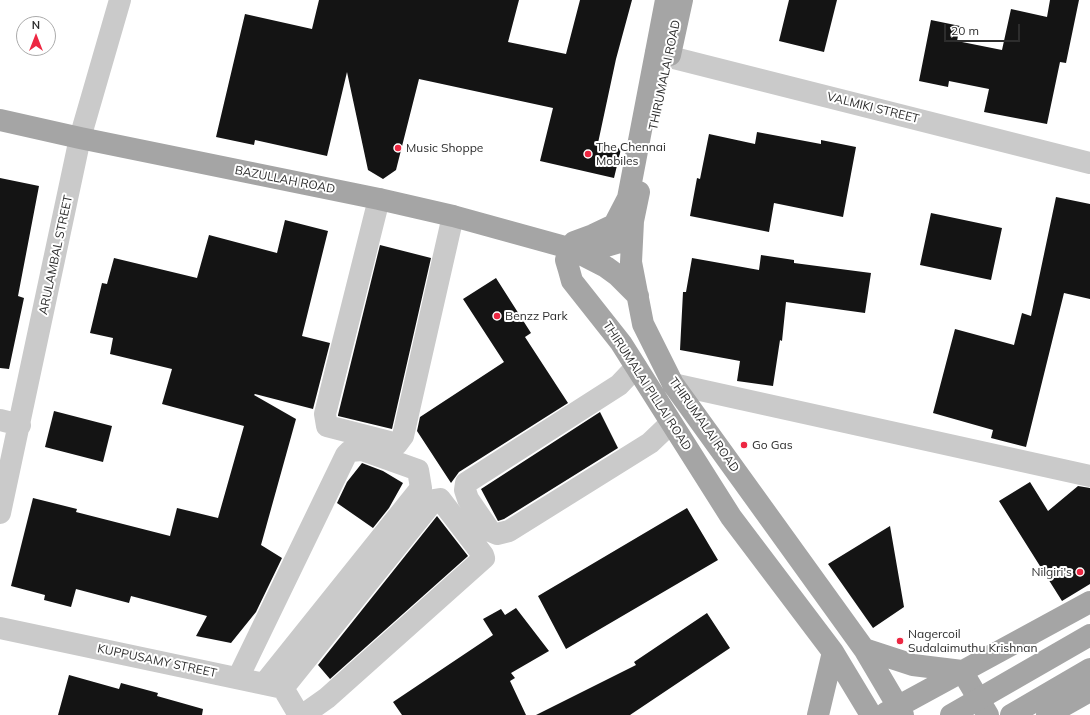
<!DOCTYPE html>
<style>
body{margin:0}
#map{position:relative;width:1090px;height:715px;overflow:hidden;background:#fff;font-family:Mulish,sans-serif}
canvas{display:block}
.north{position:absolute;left:16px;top:16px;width:40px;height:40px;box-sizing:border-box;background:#fff;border:1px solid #ababab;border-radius:50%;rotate:0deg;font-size:11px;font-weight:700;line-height:16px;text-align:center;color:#2d2d2d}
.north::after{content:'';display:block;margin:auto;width:14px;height:18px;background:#ed2742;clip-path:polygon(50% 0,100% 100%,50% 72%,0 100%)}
.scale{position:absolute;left:944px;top:24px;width:76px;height:18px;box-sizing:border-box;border:2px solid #2d2d2d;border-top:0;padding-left:5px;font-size:12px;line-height:14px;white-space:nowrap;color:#2d2d2d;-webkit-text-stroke:3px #fff;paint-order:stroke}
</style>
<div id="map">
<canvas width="1090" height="715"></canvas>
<div class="north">N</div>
<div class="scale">20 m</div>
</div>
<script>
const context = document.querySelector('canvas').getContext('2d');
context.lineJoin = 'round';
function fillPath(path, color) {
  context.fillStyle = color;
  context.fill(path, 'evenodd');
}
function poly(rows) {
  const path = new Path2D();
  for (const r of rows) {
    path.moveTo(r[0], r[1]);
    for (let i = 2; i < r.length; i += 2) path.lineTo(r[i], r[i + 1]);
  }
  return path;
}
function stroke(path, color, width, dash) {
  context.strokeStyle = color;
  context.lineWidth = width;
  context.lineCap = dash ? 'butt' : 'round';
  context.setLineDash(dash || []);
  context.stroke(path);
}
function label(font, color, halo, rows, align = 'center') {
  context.font = font + ' Mulish,sans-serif';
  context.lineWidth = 4;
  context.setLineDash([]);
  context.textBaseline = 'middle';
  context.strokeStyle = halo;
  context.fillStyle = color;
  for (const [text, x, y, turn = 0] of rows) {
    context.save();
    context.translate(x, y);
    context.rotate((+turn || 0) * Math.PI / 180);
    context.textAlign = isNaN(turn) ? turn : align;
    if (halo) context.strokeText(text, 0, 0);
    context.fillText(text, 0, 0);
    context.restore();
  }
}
const building = poly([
 [319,0,519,0,508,42,566,54,580,0,632,0,616,59,598,143,621,149,614,178,540,161,553,108,419,79,396,170,383,179,368,170,347,72,327,156,255,140,254,145,216,137,245,14,312,29],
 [789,0,837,0,824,52,779,41],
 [1050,0,1079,0,1066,63,1060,62,1047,124,984,112,989,89,949,81,948,87,919,81,931,20,960,26,957,41,1002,50,1011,9,1047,17],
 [757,132,821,144,821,140,856,147,843,217,774,203,769,232,690,216,697,178,700,179,709,134,755,144],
 [0,178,39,186,18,296,24,298,9,369,0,368],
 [1056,197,1090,204,1090,299,1064,293,1026,447,991,438,993,430,933,413,955,329,1014,345,1022,313,1031,316],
 [931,213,1002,228,991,280,920,265],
 [285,220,328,231,302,336,330,343,313,409,255,394,254,395,296,419,261,545,282,558,256,612,231,643,196,636,207,616,131,596,129,603,76,589,71,607,44,600,45,595,11,586,33,498,77,509,76,512,170,536,177,508,218,518,244,426,162,404,172,369,110,354,113,338,90,333,102,283,107,284,114,258,197,278,209,235,277,253],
 [380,245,431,258,392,429,338,416,338,415],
 [761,255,794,260,794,263,871,273,865,313,786,302,782,341,780,340,773,386,737,381,740,361,680,350,683,292,686,292,692,258,759,270],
 [496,278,531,333,525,337,568,403,459,472,451,483,417,431,420,417,504,362,463,299],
 [54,411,112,426,103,462,45,447],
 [600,412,618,448,504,519,498,521,481,489],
 [362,463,383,471,403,483,389,508,373,528,337,503,347,482],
 [1030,482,1048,511,1078,486,1090,488,1090,584,1062,601,999,501],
 [687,508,718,560,566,649,538,596],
 [437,516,468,556,330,679,318,665],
 [890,526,904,607,873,628,828,564],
 [516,608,549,651,511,673,515,678,510,681,526,715,402,715,393,702,493,635,483,619,501,609,505,615],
 [707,613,730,648,630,715,536,715,636,665,634,662],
 [69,675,119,689,121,683,158,693,157,696,203,709,202,715,58,715]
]);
const minor = poly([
 [656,53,670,57,1090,163],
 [379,199,325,414,327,426,397,444,403,436,453,216],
 [636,367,619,385,466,483,465,490,468,499,490,531,497,534,509,531,650,443,671,423],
 [673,384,1090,476],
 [0,420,20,425],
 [0,513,80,138,120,0],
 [0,628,283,688,299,715],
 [238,678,346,455,350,451,362,450,418,470,421,488,264,684],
 [283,688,434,500,440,499,483,555,484,558,327,698,303,715]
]);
const major = poly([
 [666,0,628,198,614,225,593,235,574,242,569,248,566,260,569,270,572,281,621,343,731,517,833,652,871,715],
 [670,55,682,0],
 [0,120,80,138,379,199,453,216,569,248,606,267,617,275,638,296],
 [639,192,633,221,631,262,643,324,673,384,864,649,903,715],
 [575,248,603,247,620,242,633,221],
 [864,649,913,665,962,671,988,715],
 [886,713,1090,602],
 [818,715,833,652],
 [1011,715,1090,669],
 [1047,715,1090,691]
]);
const majorBridge = poly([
 [951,715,1090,635]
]);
const markers = [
 [398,148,4,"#ed2742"],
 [588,154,4,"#ed2742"],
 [497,316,4,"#ed2742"],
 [744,445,4,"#ed2742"],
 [1080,572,4,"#ed2742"],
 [900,641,4,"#ed2742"]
];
const streetNames = [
 ["THIRUMALAI ROAD",665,75,-78],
 ["VALMIKI STREET",873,108,14],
 ["BAZULLAH ROAD",285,180,11],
 ["ARULAMBAL STREET",56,255,-78],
 ["THIRUMALAI PILLAI ROAD",647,386,57],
 ["THIRUMALAI ROAD",704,425,55],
 ["KUPPUSAMY STREET",157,661,12]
];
const poiNames = [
 ["The Chennai",596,147],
 ["Mobiles",596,161],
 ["Music Shoppe",406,148],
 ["Benzz Park",505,316],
 ["Go Gas",752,445],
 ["Nilgiri's",1072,572,"right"],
 ["Nagercoil",908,634],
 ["Sudalaimuthu Krishnan",908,648]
];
fillPath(building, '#141414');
stroke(minor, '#cacaca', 22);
stroke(major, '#a5a5a5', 22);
stroke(majorBridge, '#a5a5a5', 22);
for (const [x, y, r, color] of markers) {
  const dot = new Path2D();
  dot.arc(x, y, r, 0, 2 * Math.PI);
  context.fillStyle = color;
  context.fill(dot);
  stroke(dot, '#fff', 1.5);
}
label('12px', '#2d2d2d', '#fff', streetNames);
label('12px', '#2d2d2d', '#fff', poiNames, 'left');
</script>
